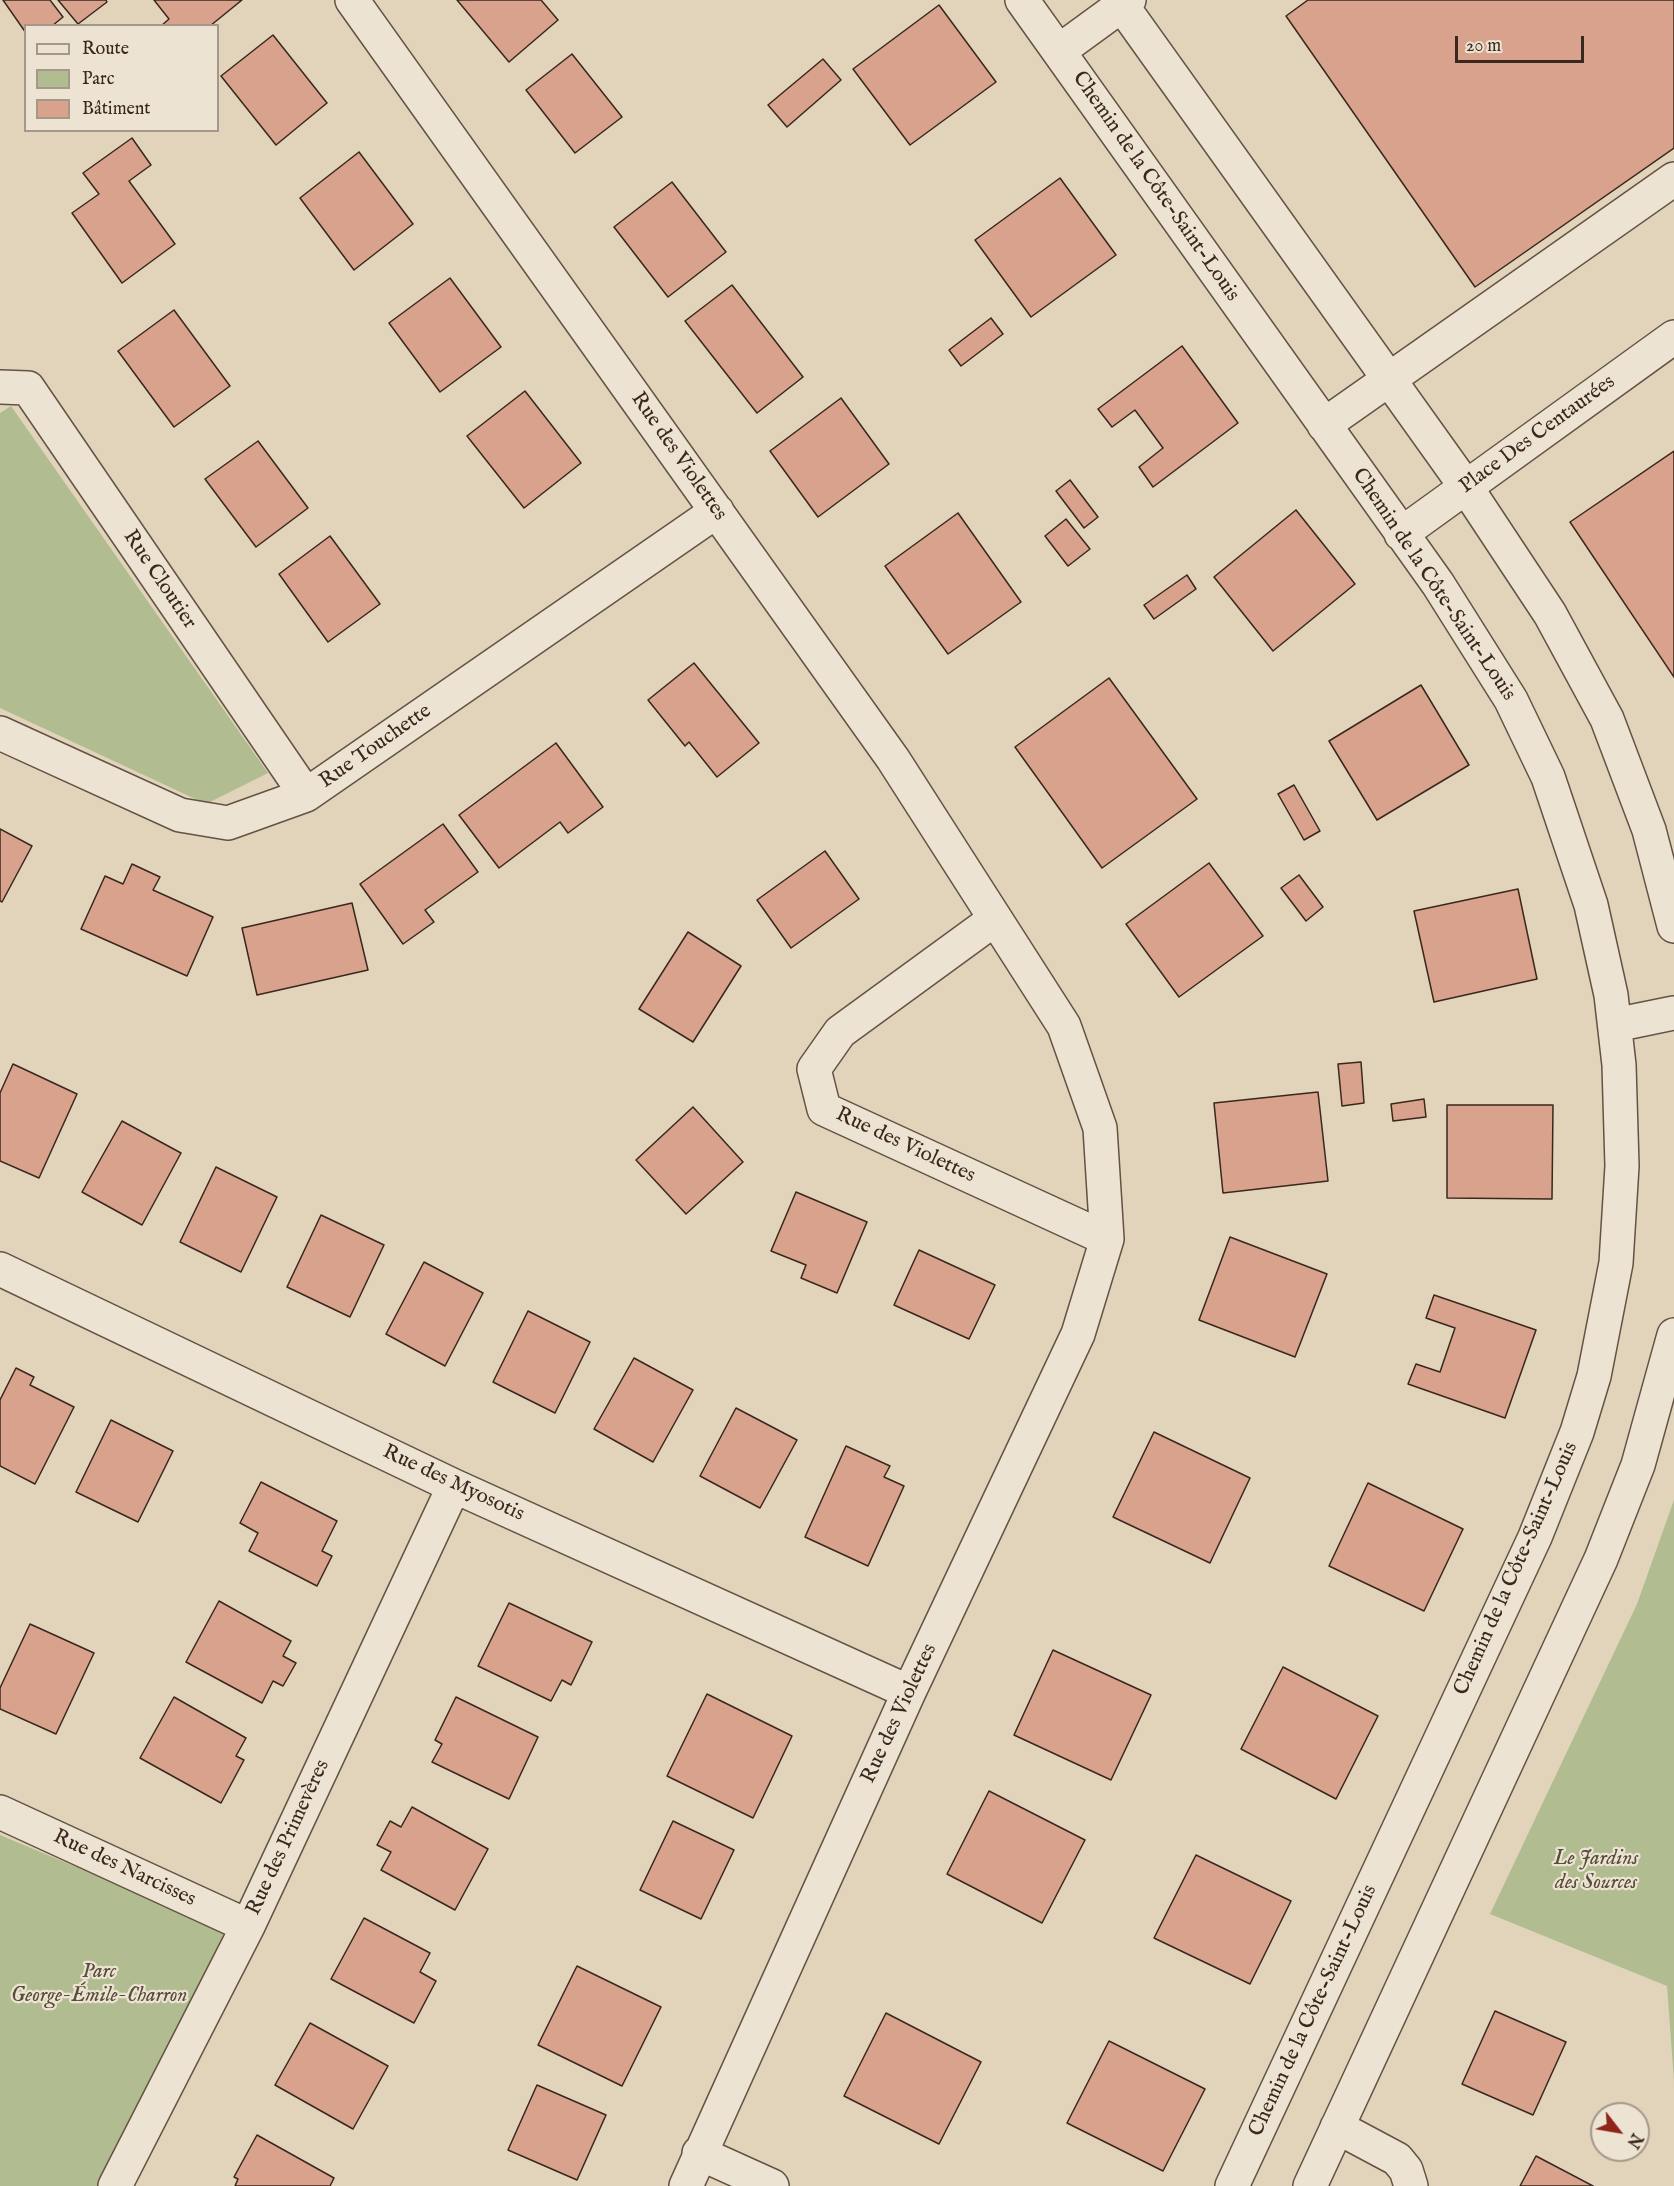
<!DOCTYPE html>
<meta charset="utf-8">
<style>
body{margin:0}
#map{position:relative;width:1674px;height:2186px;overflow:hidden;background:#e1d4ba;font-family:"IM FELL English",serif}
canvas{display:block}
.legend{position:absolute;left:24px;top:24px;width:195px;height:108px;box-sizing:border-box;background:#ece3d2;border:2px solid #a5988a;margin:0;padding:8px 10px;list-style:none;font-size:18px;color:#3a271d}
.legend li{display:flex;align-items:center;gap:12px;height:30px}
.legend b{width:30px;border:2px solid #a5988a}
.north{position:absolute;left:1590px;top:2102px;width:60px;height:60px;box-sizing:border-box;background:#ece3d2;border:2px solid #a5988a;border-radius:50%;rotate:121deg;font-size:16px;font-weight:700;line-height:24px;text-align:center;color:#3a271d}
.north::after{content:'';display:block;margin:auto;width:21px;height:27px;background:#8f2418;clip-path:polygon(50% 0,100% 100%,50% 72%,0 100%)}
.scale{position:absolute;left:1455px;top:36px;width:129px;height:27px;box-sizing:border-box;border:3px solid #3a271d;border-top:0;padding-left:8px;font-size:18px;line-height:21px;white-space:nowrap;color:#3a271d;-webkit-text-stroke:4px #ece3d2;paint-order:stroke}
</style>
<div id="map">
<canvas width="1674" height="2186"></canvas>
<ul class="legend">
<li><b style="height:8px;background:#ece3d2"></b>Route</li>
<li><b style="height:16px;background:#b1bd91"></b>Parc</li>
<li><b style="height:16px;background:#d8a28d"></b>Bâtiment</li>
</ul>
<div class="north">N</div>
<div class="scale">20 m</div>
</div>
<script>
const context = document.querySelector('canvas').getContext('2d');
context.lineJoin = 'round';
function fillPath(path, color) {
  context.fillStyle = color;
  context.fill(path, 'evenodd');
}
function poly(rows) {
  const path = new Path2D();
  for (const r of rows) {
    path.moveTo(r[0], r[1]);
    for (let i = 2; i < r.length; i += 2) path.lineTo(r[i], r[i + 1]);
  }
  return path;
}
function stroke(path, color, width, dash) {
  context.strokeStyle = color;
  context.lineWidth = width;
  context.lineCap = dash ? 'butt' : 'round';
  context.setLineDash(dash || []);
  context.stroke(path);
}
function label(font, color, halo, rows, align = 'center') {
  context.font = font + ' "IM FELL English",serif';
  context.lineWidth = 4.5;
  context.setLineDash([]);
  context.textBaseline = 'middle';
  context.strokeStyle = halo;
  context.fillStyle = color;
  for (const [text, x, y, turn = 0] of rows) {
    context.save();
    context.translate(x, y);
    context.rotate((+turn || 0) * Math.PI / 180);
    context.textAlign = isNaN(turn) ? turn : align;
    if (halo) context.strokeText(text, 0, 0);
    context.fillText(text, 0, 0);
    context.restore();
  }
}
const green = poly([
 [11,406,268,773,206,804,0,708,0,413],
 [1674,1500,1674,2081,1667,1986,1490,1914,1637,1604],
 [0,1835,232,1932,115,2186,0,2186]
]);
const building = poly([
 [3,0,50,0,63,17,52,26,26,26,26,33,3,0],
 [58,0,106,0,107,2,78,24,58,0],
 [154,0,242,0,210,26,161,26,169,19,154,0],
 [457,0,541,0,558,20,509,62,457,0],
 [1308,0,1674,0,1674,148,1475,287,1286,16,1308,0],
 [939,5,996,82,910,145,853,69,939,5],
 [273,35,327,103,276,145,221,76,273,35],
 [572,54,622,117,575,153,526,90,572,54],
 [823,59,841,80,787,127,768,105,823,59],
 [132,138,151,165,129,181,175,244,122,283,72,213,99,194,83,173,132,138],
 [359,152,413,224,354,270,300,198,359,152],
 [1060,178,1116,255,1031,317,975,240,1060,178],
 [672,182,726,252,668,297,614,227,672,182],
 [450,278,501,347,440,392,389,323,450,278],
 [732,285,803,377,757,413,685,321,732,285],
 [174,310,230,386,174,427,118,351,174,310],
 [991,318,1003,334,961,366,949,350,991,318],
 [1182,346,1238,423,1153,487,1139,467,1163,448,1135,410,1112,427,1098,409,1182,346],
 [525,391,581,463,524,508,467,436,525,391],
 [841,398,889,464,818,517,770,451,841,398],
 [258,441,308,508,256,547,205,479,258,441],
 [1674,451,1674,677,1570,522,1674,451],
 [1070,480,1098,517,1084,528,1056,491,1070,480],
 [1296,510,1355,584,1273,651,1214,577,1296,510],
 [958,513,1021,602,948,654,885,566,958,513],
 [1066,519,1090,549,1068,566,1045,536,1066,519],
 [330,536,380,604,328,642,279,574,330,536],
 [1187,575,1196,589,1154,619,1144,605,1187,575],
 [694,663,759,743,717,777,689,742,685,746,648,700,694,663],
 [1109,678,1197,799,1102,868,1015,747,1109,678],
 [1421,685,1469,765,1377,820,1329,741,1421,685],
 [556,743,603,807,568,833,560,822,499,868,459,815,556,743],
 [1294,785,1320,831,1304,840,1278,794,1294,785],
 [443,824,478,872,425,910,434,922,403,944,360,884,443,824],
 [0,829,32,846,2,902,0,901,0,829],
 [825,851,859,899,791,948,757,900,825,851],
 [1209,863,1263,936,1179,997,1126,924,1209,863],
 [132,864,160,877,153,890,213,917,187,976,81,929,105,876,123,884,132,864],
 [1299,875,1323,907,1306,921,1281,888,1299,875],
 [1518,889,1537,979,1434,1002,1414,911,1518,889],
 [352,903,368,970,257,995,242,928,352,903],
 [688,932,741,966,693,1042,639,1009,688,932],
 [1361,1062,1364,1103,1342,1106,1338,1064,1361,1062],
 [13,1064,77,1094,39,1178,0,1161,0,1093,13,1064],
 [1318,1092,1328,1181,1223,1193,1214,1103,1318,1092],
 [1424,1099,1426,1117,1393,1121,1391,1104,1424,1099],
 [1447,1105,1553,1105,1552,1199,1447,1198,1447,1105],
 [693,1107,743,1162,686,1214,636,1160,693,1107],
 [122,1121,181,1153,142,1225,82,1192,122,1121],
 [216,1167,277,1197,241,1272,180,1242,216,1167],
 [796,1192,867,1222,837,1293,801,1278,806,1265,771,1251,796,1192],
 [321,1215,384,1245,350,1317,287,1287,321,1215],
 [1230,1237,1327,1274,1295,1357,1199,1320,1230,1237],
 [919,1250,995,1285,969,1339,894,1305,919,1250],
 [424,1262,483,1293,445,1366,386,1334,424,1262],
 [1434,1295,1536,1330,1505,1418,1408,1384,1416,1364,1440,1372,1455,1328,1426,1318,1434,1295],
 [528,1311,590,1342,555,1413,493,1382,528,1311],
 [634,1358,693,1390,653,1462,594,1429,634,1358],
 [16,1368,34,1377,30,1385,74,1407,35,1484,0,1466,0,1400,16,1368],
 [736,1408,797,1440,760,1508,700,1476,736,1408],
 [111,1420,173,1451,138,1522,76,1492,111,1420],
 [1154,1432,1250,1478,1210,1563,1113,1517,1154,1432],
 [846,1446,890,1466,884,1477,904,1486,868,1566,805,1537,846,1446],
 [261,1482,337,1521,322,1551,332,1556,317,1586,249,1551,258,1533,240,1523,261,1482],
 [1368,1483,1463,1529,1424,1611,1329,1566,1368,1483],
 [219,1601,291,1641,283,1656,296,1663,283,1686,273,1681,262,1703,186,1662,219,1601],
 [509,1603,592,1642,571,1685,562,1680,551,1701,478,1666,509,1603],
 [30,1624,94,1653,56,1734,0,1709,0,1688,30,1624],
 [1053,1650,1151,1695,1111,1780,1014,1735,1053,1650],
 [1283,1667,1378,1716,1336,1799,1241,1749,1283,1667],
 [707,1694,792,1736,753,1818,667,1776,707,1694],
 [174,1697,246,1738,236,1756,244,1760,221,1803,140,1758,174,1697],
 [456,1697,538,1737,509,1799,432,1762,442,1744,435,1740,456,1697],
 [989,1791,1085,1840,1042,1923,947,1874,989,1791],
 [412,1807,488,1849,455,1910,381,1870,391,1852,377,1845,390,1821,401,1827,412,1807],
 [673,1821,734,1850,701,1919,640,1890,673,1821],
 [1196,1855,1291,1901,1250,1984,1154,1938,1196,1855],
 [364,1918,430,1953,420,1972,436,1981,414,2023,331,1979,364,1918],
 [577,1966,661,2007,622,2086,538,2045,577,1966],
 [1495,2011,1566,2042,1533,2115,1462,2084,1495,2011],
 [886,2013,981,2062,939,2144,844,2096,886,2013],
 [310,2023,388,2066,353,2129,275,2085,310,2023],
 [1109,2041,1205,2089,1163,2171,1067,2123,1109,2041],
 [537,2085,606,2115,577,2180,508,2150,537,2085],
 [257,2135,334,2178,330,2186,235,2186,238,2179,234,2177,257,2135],
 [1536,2156,1593,2186,1520,2186,1536,2156]
]);
const minor = poly([
 [352,0,893,759,1064,1026,1100,1128,1107,1239,1078,1334,909,1692,686,2186],
 [1022,0,1438,584,1511,700,1548,777,1591,905,1611,995,1619,1065,1622,1166,1616,1263,1594,1376,1577,1432,1535,1537,1232,2186],
 [1118,0,1466,487,1550,614,1607,719,1649,830,1674,926],
 [1059,51,1129,0],
 [0,387,28,388,306,795],
 [1324,425,1674,179],
 [1401,534,1674,337],
 [0,733,180,815,228,823,306,795,717,511],
 [995,919,840,1032,814,1069,824,1109,1107,1239],
 [1615,1025,1674,1013],
 [0,1269,454,1486,909,1692],
 [0,1812,248,1926],
 [1337,2127,1397,2159,1406,2170,1411,2186],
 [699,2153,772,2186],
 [115,2186,248,1926,454,1486],
 [1310,2186,1601,1559,1638,1465,1674,1335]
]);
const streetNames = [
 ["Chemin de la Côte-Saint-Louis",1155,187,55],
 ["Place Des Centaurées",1538,435,-36],
 ["Rue des Violettes",678,457,55],
 ["Rue Cloutier",159,580,56],
 ["Chemin de la Côte-Saint-Louis",1433,585,56],
 ["Rue Touchette",376,747,-35],
 ["Rue des Violettes",905,1146,25],
 ["Rue des Myosotis",453,1484,25],
 ["Chemin de la Côte-Saint-Louis",1517,1569,-66],
 ["Rue des Violettes",900,1714,-65],
 ["Rue des Primevères",289,1838,-65],
 ["Rue des Narcisses",124,1869,25],
 ["Chemin de la Côte-Saint-Louis",1314,2011,-65]
];
const parkNames = [
 ["Le Jardins",1596,1860],
 ["des Sources",1596,1884],
 ["Parc",99,1973],
 ["George-Émile-Charron",99,1997]
];
fillPath(green, '#b1bd91');
fillPath(building, '#d8a28d');
stroke(building, '#3a271d', 1.5);
stroke(minor, '#645244', 36);
stroke(minor, '#ece3d2', 33);
label('21px', '#3a271d', '#ece3d2', streetNames);
label('italic 21px', '#584c3a', '#ece3d2', parkNames);
</script>
